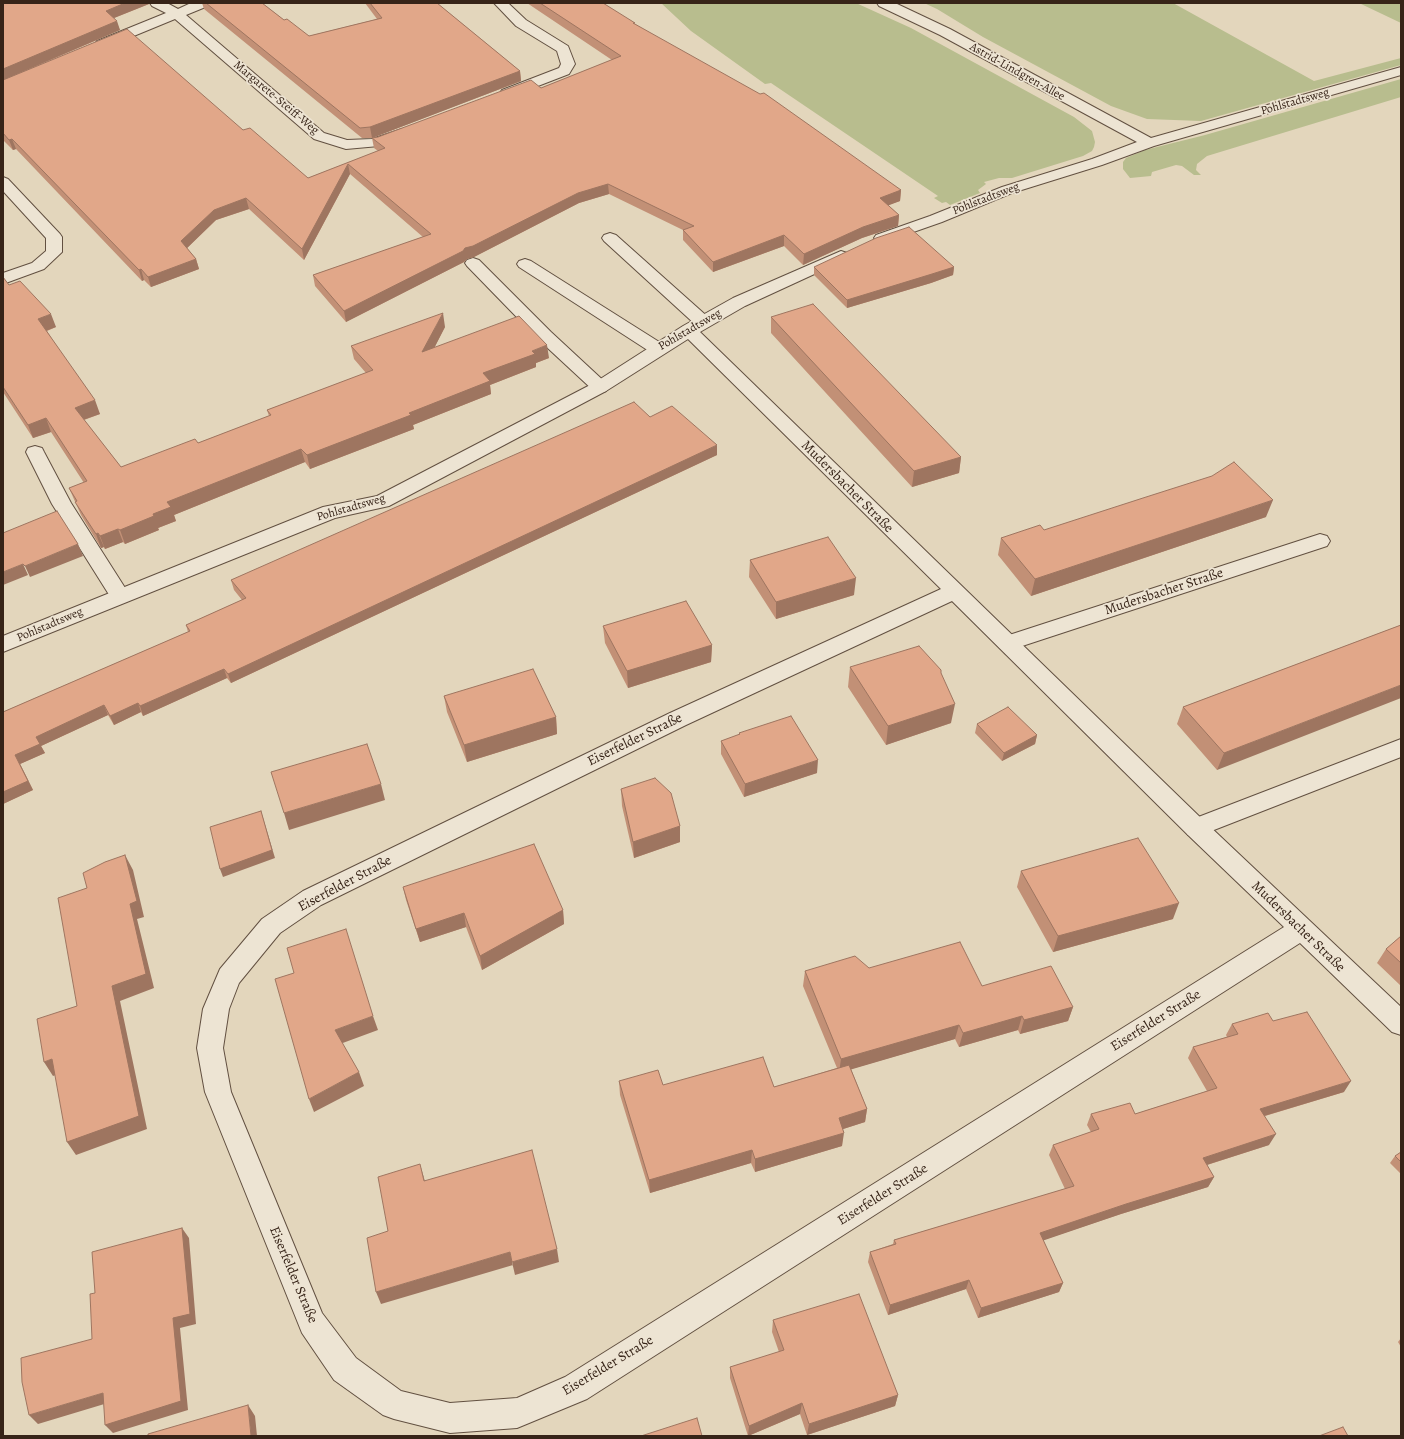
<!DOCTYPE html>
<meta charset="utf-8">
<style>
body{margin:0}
#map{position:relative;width:1404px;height:1439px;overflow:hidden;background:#e3d6bc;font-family:Alegreya,serif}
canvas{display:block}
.frame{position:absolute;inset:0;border:4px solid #372418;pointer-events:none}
</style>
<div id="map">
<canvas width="1404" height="1439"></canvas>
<div class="frame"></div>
</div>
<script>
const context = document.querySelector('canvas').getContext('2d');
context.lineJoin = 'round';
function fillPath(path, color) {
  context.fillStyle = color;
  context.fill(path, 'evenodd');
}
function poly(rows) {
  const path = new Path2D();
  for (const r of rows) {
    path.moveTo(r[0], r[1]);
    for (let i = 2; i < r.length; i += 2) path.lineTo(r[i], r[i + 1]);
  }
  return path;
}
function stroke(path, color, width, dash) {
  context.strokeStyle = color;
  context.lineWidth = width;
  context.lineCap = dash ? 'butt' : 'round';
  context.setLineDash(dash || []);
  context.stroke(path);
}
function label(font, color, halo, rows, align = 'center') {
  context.font = font + ' Alegreya,serif';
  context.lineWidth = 3.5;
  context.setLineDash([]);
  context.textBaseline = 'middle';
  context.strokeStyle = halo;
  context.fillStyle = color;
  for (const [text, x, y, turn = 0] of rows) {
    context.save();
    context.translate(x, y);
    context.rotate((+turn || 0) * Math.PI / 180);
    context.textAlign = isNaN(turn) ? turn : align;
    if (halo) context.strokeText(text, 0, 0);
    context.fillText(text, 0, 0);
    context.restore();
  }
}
const green = poly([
 [661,3,856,3,911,28,1074,117,1092,131,1095,142,1094,147,1092,151,1083,156,1012,178,999,178,984,182,986,184,978,190,980,193,950,205,946,202,942,203,934,198,938,196,771,83,765,84,691,31],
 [924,3,1173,3,1314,81,1401,58,1401,65,1201,121,1147,119,1111,106,983,37,937,9],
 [1359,3,1401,3,1401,23],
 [1401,79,1401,97,1207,156,1197,164,1196,170,1201,175,1194,175,1182,166,1176,165,1152,172,1151,176,1130,178,1123,169,1123,162,1126,158,1145,150,1205,135]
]);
const service = poly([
 [610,233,616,235,709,318,712,322,709,326,703,327,697,326,604,241,602,238,604,235,610,233],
 [473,258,479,260,551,332,606,383,609,387,606,391,600,393,594,391,539,340,467,266,465,263,467,260,473,258],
 [525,259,531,261,664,345,667,349,664,353,658,354,652,353,519,267,517,264,519,261,525,259],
 [35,446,42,448,44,452,71,503,127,591,130,596,127,601,120,603,113,601,52,504,26,452,28,448,35,446],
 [1320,534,1327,536,1330,541,1327,546,1007,651,1000,648,996,643,1000,638,1320,534],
 [1401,739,1401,757,1196,837,1188,835,1184,828,1188,821,1401,739]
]);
const minor = poly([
 [150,3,167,3,178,9,191,3,210,3,208,6,186,15,324,133,347,140,372,139,402,129,407,130,409,133,407,136,379,146,346,149,314,139,175,19,107,47,102,48,97,47,95,44,97,41,166,13,152,6,150,3],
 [494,3,508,3,526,20,568,46,575,64,569,74,512,96,507,97,502,96,500,93,502,90,559,68,561,64,557,51,516,26,494,3],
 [877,3,895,3,950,29,1151,138,1401,67,1401,75,1154,146,1102,165,1012,193,942,222,882,243,876,241,874,238,876,235,930,216,1002,187,1092,159,1137,142,940,35,879,6,877,3],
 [3,177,8,179,60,234,62,237,62,252,44,269,3,284,3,273,32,263,46,251,46,238,3,191,3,177],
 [841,251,847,253,849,256,847,259,745,306,700,332,1204,821,1401,1007,1401,1035,1392,1032,1300,943,587,1399,517,1428,450,1433,394,1419,383,1415,334,1380,302,1333,205,1092,197,1048,203,1009,220,969,262,919,303,891,670,713,941,589,688,339,606,391,389,506,335,518,3,652,3,636,323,507,377,496,594,383,683,326,733,298,841,251],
 [952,601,1188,835,1284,927,565,1377,517,1398,450,1403,401,1391,356,1358,322,1313,231,1092,223,1048,229,1009,239,983,280,933,321,905,686,725,952,601]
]);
const wall = poly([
 [3,3,149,3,149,4,114,18,120,30,14,76,243,130,308,178,378,151,374,148,372,138,378,137,541,88,612,60,527,3,603,3,635,24,901,190,900,201,888,205,899,215,898,226,862,238,803,265,784,246,713,272,683,240,683,230,609,194,579,203,474,257,467,259,464,262,346,322,315,286,313,275,423,237,350,174,304,260,249,209,216,220,187,248,196,259,199,269,151,287,144,280,142,281,16,149,13,150,3,140],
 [202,3,262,3,284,20,309,36,377,19,365,3,437,3,520,71,521,81,372,138,362,138,204,9],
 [814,267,954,267,953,275,931,283,847,308,814,275],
 [3,277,9,285,56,327,47,331,100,414,84,420,121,467,198,443,269,416,267,410,366,373,354,359,351,346,445,327,434,348,549,358,536,363,536,367,490,385,491,394,413,425,414,429,310,469,305,462,174,515,176,521,158,528,159,530,125,544,123,542,105,549,104,547,101,548,81,515,69,488,84,483,51,432,33,438,3,392],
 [771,317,961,457,959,473,912,487,771,333],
 [650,417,717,455,231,683,227,678,143,716,141,712,114,725,108,715,41,746,45,753,20,764,33,790,3,804,3,712,188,632,186,625,242,600,234,590,231,580],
 [1266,517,1031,596,998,555,1001,538,1044,530],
 [750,560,854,595,776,619,749,577],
 [1401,625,1217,770,1177,724,1183,707],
 [603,626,712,645,711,662,628,688,605,643],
 [850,667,941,673,951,723,886,745,848,687],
 [444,696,556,717,557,734,467,762,447,712],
 [977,724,1037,735,1035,744,1002,761,975,733],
 [739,733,817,773,744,797,721,754,721,741,739,735],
 [621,789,680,826,680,842,634,858,622,806],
 [1021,871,1173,919,1053,952,1017,887],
 [403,887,563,910,564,924,482,970,466,927,420,942,406,900],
 [1401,936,1401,986,1377,963,1386,949],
 [869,968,982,986,1073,1007,1068,1021,1020,1034,1018,1030,959,1047,955,1039,851,1069,867,1109,865,1122,843,1129,842,1146,755,1172,751,1163,650,1193,620,1095,619,1081,663,1085,774,1087,837,1068,803,986,805,971],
 [1273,1021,1344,1092,1265,1116,1269,1145,1207,1165,1214,1177,1208,1187,1121,1214,1043,1240,1063,1283,1059,1292,978,1318,966,1289,888,1315,868,1262,870,1252,893,1244,894,1240,1065,1189,1049,1155,1053,1145,1091,1132,1087,1125,1091,1114,1135,1114,1207,1091,1188,1058,1193,1047,1227,1037,1226,1035,1232,1024],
 [1401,1152,1401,1174,1390,1163,1395,1156],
 [773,1320,898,1395,895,1406,807,1435,800,1414,748,1436,730,1378,730,1367,779,1352,772,1332],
 [1401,1338,1401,1347,1398,1342]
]);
const shadedWall = poly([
 [125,3,149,3,149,4,109,20,106,11],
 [117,21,120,30,3,80,3,69],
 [520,71,521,81,372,138,370,127],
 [12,139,16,149,13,150,9,140],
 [348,164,350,174,304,260,302,249],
 [608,184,609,194,579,203,474,257,467,259,464,262,346,322,344,311,465,248,578,193],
 [901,190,900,201,879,209,880,198],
 [246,198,249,209,216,220,184,251,181,241,214,210],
 [899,215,898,226,862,238,803,265,804,254,863,227],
 [784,235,784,246,713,272,713,262],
 [196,259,199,269,151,287,148,277],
 [954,267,953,275,931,283,847,308,847,300],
 [141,269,144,280,142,281,139,270],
 [443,313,445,327,425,366,422,352],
 [51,314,56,327,43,332,38,319],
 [547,345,549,358,536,363,536,367,490,385,491,394,413,425,414,429,310,469,307,455,409,413,483,373,532,351],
 [95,400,100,414,80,421,75,408],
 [46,418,51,432,33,438,28,425],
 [717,445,717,455,231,683,228,674],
 [301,449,305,462,174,515,176,521,158,528,159,530,125,544,120,530,153,514,167,502],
 [961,457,959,473,912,487,914,471],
 [1273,500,1266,517,1031,596,1035,579],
 [118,529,123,542,105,549,100,536],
 [98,533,104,547,101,548,96,534],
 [78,544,83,556,30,577,25,566],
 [23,564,28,575,3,585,3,572],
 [856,578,854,595,776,619,776,602],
 [712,645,711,662,628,688,627,671],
 [224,669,227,678,143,716,140,706],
 [1401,685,1401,698,1217,770,1224,753],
 [138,703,141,712,114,725,110,716],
 [955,704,951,723,886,745,888,726],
 [104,705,108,715,41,746,45,753,20,764,33,790,3,804,3,792,15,755,36,737],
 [556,717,557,734,467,762,464,745],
 [1037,735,1035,744,1002,761,1004,753],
 [818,760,817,773,744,797,745,784],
 [381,784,385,800,289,830,284,813],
 [261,811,275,858,223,877,220,869],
 [680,826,680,842,634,858,633,842],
 [125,855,133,870,144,917,137,919,154,988,120,1001,147,1129,76,1155,67,1142,112,986,130,904],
 [1179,903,1173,919,1053,952,1058,936],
 [563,910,564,924,482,970,480,956],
 [464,913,466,927,420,942,416,929],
 [1073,1007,1068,1021,1020,1034,1024,1020],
 [373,1016,378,1030,340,1044,335,1030],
 [1022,1016,1018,1030,959,1047,963,1033],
 [959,1025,955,1039,839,1073,841,1059],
 [52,1059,61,1073,53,1076,44,1062],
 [359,1072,364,1086,314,1112,309,1099],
 [1351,1081,1344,1092,1254,1119,1260,1109],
 [867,1109,865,1122,837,1131,839,1118],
 [844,1133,842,1146,755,1172,755,1159],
 [1276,1134,1269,1145,1197,1168,1203,1158],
 [752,1150,751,1163,650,1193,649,1180],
 [420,1164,424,1178,428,1194,424,1181],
 [1214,1177,1208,1187,1121,1214,1036,1243,1040,1233,1126,1204],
 [182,1228,189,1238,196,1324,180,1328,188,1410,113,1433,105,1425],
 [557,1249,559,1262,515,1275,512,1262],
 [510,1252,513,1265,381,1304,376,1292],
 [969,1280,966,1289,888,1315,890,1305],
 [1063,1283,1059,1292,978,1318,981,1308],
 [103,1393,111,1402,38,1424,29,1415],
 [898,1395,895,1406,807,1435,809,1424],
 [802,1403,800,1414,748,1436,749,1426],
 [248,1405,255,1416,257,1436,251,1436]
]);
const building = poly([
 [3,3,125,3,106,11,117,21,3,69,3,3],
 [206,3,262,3,284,20,287,19,309,36,382,18,370,3,437,3,520,71,370,127,360,128,206,3],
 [540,3,603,3,635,23,633,23,760,94,764,93,901,190,880,198,899,215,863,227,804,254,784,235,713,262,683,230,694,226,608,184,578,193,473,246,465,248,463,251,344,311,313,275,431,234,348,164,302,249,246,198,214,210,181,241,196,259,148,277,141,269,139,270,12,139,9,140,3,133,3,80,127,29,243,130,250,128,308,178,385,148,372,138,378,137,531,80,541,88,621,56,540,3],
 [909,227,954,267,932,274,847,300,814,267,876,238,909,227],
 [3,277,9,285,20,281,51,314,38,319,95,400,75,408,121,467,195,439,198,443,271,415,267,410,373,370,351,346,443,313,422,352,519,316,547,345,532,351,535,354,483,373,490,381,409,413,411,415,307,455,301,449,167,502,171,507,153,514,154,516,120,530,118,529,100,536,98,533,96,534,75,502,77,501,69,488,87,481,46,418,28,425,3,387,3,277],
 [813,304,961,457,914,471,771,317,813,304],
 [634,402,650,417,672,406,717,445,228,674,224,669,140,706,138,703,110,716,104,705,36,737,40,744,15,755,28,781,3,792,3,712,190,631,186,625,246,598,231,580,634,402],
 [1234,462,1273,500,1035,579,1001,538,1040,525,1044,530,1143,498,1212,476,1234,462],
 [57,511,78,544,25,566,23,564,3,572,3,533,57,511],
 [828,537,856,578,776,602,750,560,828,537],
 [686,601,712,645,627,671,603,626,686,601],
 [1401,625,1401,685,1224,753,1183,707,1401,625],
 [919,646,941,670,941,673,955,704,888,726,850,667,919,646],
 [533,669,556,717,464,745,444,696,533,669],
 [1008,707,1037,735,1004,753,977,724,1008,707],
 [791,716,818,760,745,784,721,741,740,734,739,733,791,716],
 [367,744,381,784,284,813,271,772,367,744],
 [655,778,671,793,680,826,633,842,621,789,655,778],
 [261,811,272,850,220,869,210,827,261,811],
 [1138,838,1179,903,1058,936,1021,871,1138,838],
 [534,844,563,910,480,956,464,913,416,929,403,887,534,844],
 [125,855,137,901,130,904,146,974,112,986,139,1116,67,1142,52,1059,44,1062,37,1019,77,1006,58,898,87,888,83,873,105,862,125,855],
 [346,929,373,1016,335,1030,359,1072,309,1099,275,979,294,973,287,948,346,929],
 [1401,936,1401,963,1386,949,1401,936],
 [960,942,982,986,1051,966,1073,1007,1024,1020,1022,1016,963,1033,959,1025,841,1059,805,971,855,956,869,968,960,942],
 [1307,1012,1351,1081,1260,1109,1276,1134,1203,1158,1214,1177,1126,1204,1040,1233,1063,1283,981,1308,969,1280,890,1305,870,1252,896,1244,894,1240,1074,1186,1053,1145,1099,1129,1091,1114,1130,1103,1135,1114,1217,1088,1193,1047,1238,1034,1232,1024,1268,1013,1273,1021,1307,1012],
 [763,1057,774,1087,849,1065,867,1109,839,1118,844,1133,755,1159,752,1150,649,1180,619,1081,658,1070,663,1085,763,1057],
 [532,1150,557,1249,512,1262,510,1252,376,1292,367,1238,388,1231,378,1177,420,1164,424,1181,532,1150],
 [1401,1152,1401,1162,1395,1156,1401,1152],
 [182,1228,190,1314,173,1318,181,1401,105,1425,103,1393,29,1415,22,1382,21,1358,92,1339,90,1294,95,1293,92,1252,182,1228],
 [859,1294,898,1395,809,1424,802,1403,749,1426,730,1367,784,1350,773,1320,859,1294],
 [248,1405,251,1436,148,1436,148,1434,248,1405],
 [697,1418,702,1436,641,1436,697,1418],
 [1343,1427,1348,1436,1319,1436,1343,1427]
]);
const farStreetnames = [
 ["Astrid-Lindgren-Allee",1017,72,29],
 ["Margarete-Steiff-Weg",276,98,40],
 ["Pohlstadtsweg",1295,102,-16],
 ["Pohlstadtsweg",986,199,-21],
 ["Pohlstadtsweg",690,330,-30],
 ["Pohlstadtsweg",351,508,-16],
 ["Pohlstadtsweg",50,625,-23]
];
const streetNames = [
 ["Mudersbacher Straße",847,487,45],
 ["Mudersbacher Straße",1164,592,-18],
 ["Eiserfelder Straße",635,740,-26],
 ["Eiserfelder Straße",345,884,-28],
 ["Mudersbacher Straße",1298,927,44],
 ["Eiserfelder Straße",1156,1021,-32],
 ["Eiserfelder Straße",883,1195,-32],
 ["Eiserfelder Straße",293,1275,67],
 ["Eiserfelder Straße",608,1366,-31]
];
fillPath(green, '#b8bd8e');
stroke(service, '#625041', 2);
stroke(minor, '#625041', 2);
fillPath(service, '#ede4d3');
fillPath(minor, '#ede4d3');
fillPath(wall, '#c29076');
fillPath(shadedWall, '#9e7560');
fillPath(building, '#e1a789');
stroke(building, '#9e7560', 1);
label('12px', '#372418', '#ede4d3', farStreetnames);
label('14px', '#372418', '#ede4d3', streetNames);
</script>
